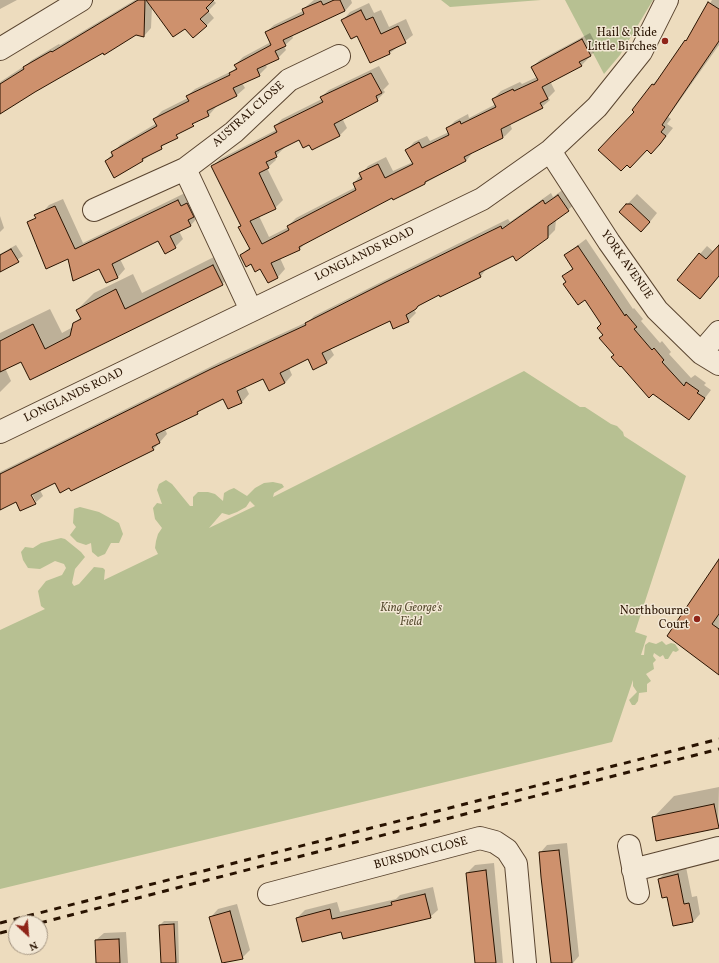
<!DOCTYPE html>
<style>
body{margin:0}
#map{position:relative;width:719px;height:963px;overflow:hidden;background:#eddcbe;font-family:Vollkorn,serif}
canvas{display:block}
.north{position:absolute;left:8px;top:915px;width:40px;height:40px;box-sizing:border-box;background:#f3e8d5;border:1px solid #a29380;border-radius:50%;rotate:154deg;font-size:11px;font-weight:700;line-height:16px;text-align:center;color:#291301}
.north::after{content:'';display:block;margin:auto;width:14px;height:18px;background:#8f2418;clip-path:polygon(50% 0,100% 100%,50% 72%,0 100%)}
</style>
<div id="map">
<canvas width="719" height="963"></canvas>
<div class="north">N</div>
</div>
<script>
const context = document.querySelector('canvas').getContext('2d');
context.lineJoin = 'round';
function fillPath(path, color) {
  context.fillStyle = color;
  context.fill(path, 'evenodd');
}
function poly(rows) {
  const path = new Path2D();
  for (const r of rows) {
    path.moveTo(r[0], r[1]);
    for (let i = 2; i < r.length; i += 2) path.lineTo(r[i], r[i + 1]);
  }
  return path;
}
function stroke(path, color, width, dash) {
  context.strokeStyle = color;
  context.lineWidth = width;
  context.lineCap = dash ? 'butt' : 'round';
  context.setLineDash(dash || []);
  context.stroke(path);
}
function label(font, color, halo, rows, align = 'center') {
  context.font = font + ' Vollkorn,serif';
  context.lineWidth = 3;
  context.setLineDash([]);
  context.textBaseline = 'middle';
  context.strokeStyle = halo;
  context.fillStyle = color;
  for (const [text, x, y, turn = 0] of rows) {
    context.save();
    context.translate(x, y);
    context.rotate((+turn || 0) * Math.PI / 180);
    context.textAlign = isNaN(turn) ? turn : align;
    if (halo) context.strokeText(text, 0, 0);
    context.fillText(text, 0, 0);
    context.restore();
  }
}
const green = poly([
 [441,0,541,0,450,7],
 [565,0,653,0,620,55,604,74],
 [524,371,580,407,585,407,611,424,617,426,623,432,624,436,686,476,635,632,647,636,641,655,644,655,645,645,649,642,656,644,662,641,666,645,671,643,675,644,679,650,676,652,673,651,668,659,665,659,663,655,660,657,654,653,653,656,656,660,653,663,654,669,646,674,651,681,647,684,647,692,639,693,638,701,635,705,632,705,629,700,637,692,633,686,633,680,612,742,0,889,0,630,45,609,41,606,38,591,46,581,62,575,66,568,64,564,55,561,40,569,28,568,23,560,21,552,25,547,33,548,41,543,61,538,65,539,81,552,85,557,75,569,72,583,74,586,79,584,94,567,103,568,105,570,104,580,158,554,155,548,156,541,158,534,162,528,155,519,153,508,157,503,162,504,157,490,159,484,166,480,172,484,190,506,193,506,193,497,198,492,208,492,215,494,223,501,224,493,229,490,234,488,247,496,255,488,264,483,273,482,282,484,284,487,274,493,273,497],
 [250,501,255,506,209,528,222,513,229,515,237,512,246,507],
 [80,507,99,512,119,523,123,534,119,543,111,543,105,554,98,557,92,552,91,543,86,545,77,542,70,535,76,527,73,523,74,509]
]);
const shadow = poly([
 [0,0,17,0,0,9],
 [135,0,213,0,216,3,208,11,214,18,206,26,185,27,152,6,151,28,144,36,136,34,80,66,79,65,0,104,0,82,26,65,32,60,59,44,60,45],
 [314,0,351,0,352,3,345,11,292,35,293,38,284,46,286,50,278,58,265,64,267,67,259,75,242,83,245,88,237,95,216,106,216,107,209,115,199,119,142,161,106,161,120,145,157,123,154,119,162,111,188,98,187,96,195,89,234,70,236,67,235,65,243,57,271,42,266,32,274,25,303,11,303,9],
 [712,0,719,0,719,45,668,117,671,119,667,124,673,128,659,145,636,112,652,85,660,77,690,36],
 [369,3,374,13,381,10,389,27,406,19,413,35,390,53,357,35,343,20,350,12],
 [590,33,598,48,581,66,550,81,555,91,548,98,550,100,542,107,510,124,512,129,505,136,473,152,466,161,425,183,392,196,307,241,300,249,280,258,285,269,278,277,268,282,261,268,241,255,250,247,240,227,242,225,213,166,220,159,276,130,275,126,282,119,322,99,321,97,329,90,379,66,389,84,383,90,385,92,377,100,342,118,347,128,340,135,310,144,299,138,283,146,284,148,275,157,276,160,267,168,283,200,275,208,259,216,269,237,289,227,288,226,296,218,356,187,354,183,368,166,386,157,393,171,413,162,407,150,414,142,427,136,430,141,449,132,447,129,455,121,468,114,469,118,496,104,493,99,501,91,520,82,522,84,537,77,532,67,540,60],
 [565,188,576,203,556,220,555,230,547,238,487,268,481,276,422,302,414,310,416,313,408,321,390,319,330,348,334,355,326,363,308,358,289,368,292,375,285,383,263,378,245,386,249,394,242,402,229,408,224,398,165,429,167,434,153,450,70,487,56,482,40,490,43,496,35,503,16,501,0,509,0,472,220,362,309,321,314,316,395,275,508,219,510,222,551,193,553,197],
 [30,490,36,502,33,502,28,491],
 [185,193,198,217,191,225,179,231,183,239,175,247,159,240,120,259,125,269,118,277,107,282,100,268,68,258,46,268,36,246,42,213,49,205,63,199,83,243],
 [637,194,657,213,649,223,620,212],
 [0,216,4,228,0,232],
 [586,239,633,309,634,308,643,319,641,321,660,343,662,341,671,352,669,354,691,378,695,375,706,383,704,385,711,390,689,419,615,355,604,334,602,324,586,299,563,276,574,267,565,255],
 [16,245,23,256,0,271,0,254],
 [707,246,714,252,719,246,719,276,700,297,700,254],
 [230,249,239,268,222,284,22,360,5,368,11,381,0,392,0,333,50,309,62,333,73,327,74,324,81,317,77,310,94,293,133,274,142,293],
 [719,561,719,674,668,636],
 [719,787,718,827,653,818,674,796],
 [567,843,579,956,573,963,552,963,540,853,547,845],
 [494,863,503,963,476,963,467,873,475,865],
 [686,867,692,897,697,896,700,914,693,922,667,896,659,879,667,871],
 [433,887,438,910,430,917,342,930,297,918,305,910,337,902,340,912,396,899,400,895],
 [237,904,250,950,242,958,223,963,211,917,218,909],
 [164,921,178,921,179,963,162,963,160,925],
 [126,932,128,963,97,963,96,940,104,933]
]);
const building = poly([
 [138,0,145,0,144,37,136,35,104,55,103,53,35,92,0,114,0,84,24,69,23,67,51,51,52,52,138,0],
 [146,0,214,0,206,8,209,11,200,19,207,26,193,38,185,29,173,37,146,0],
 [334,0,340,0,345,11,283,40,286,46,275,51,279,59,257,69,260,76,233,88,237,96,207,111,209,116,192,124,194,126,176,135,178,138,161,146,162,149,142,159,143,161,114,178,105,161,113,156,111,152,157,126,153,119,189,101,186,96,230,75,229,73,237,69,234,65,271,45,265,32,304,14,302,9,321,1,323,5,334,0],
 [708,2,719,9,719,41,662,125,665,127,661,132,666,136,660,144,651,154,647,150,630,168,627,165,621,171,598,150,634,112,632,110,652,84,654,85,685,40,686,41,708,2],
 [361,10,366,20,373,17,381,34,398,26,406,43,389,51,390,54,370,63,357,36,351,39,341,20,361,10],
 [582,39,591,56,579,62,582,66,542,87,548,99,540,103,543,108,501,129,503,138,464,157,466,161,425,182,425,184,393,200,392,198,299,247,300,250,271,263,278,278,268,283,260,269,255,272,251,264,246,267,240,255,250,249,238,227,241,226,211,166,277,132,274,126,323,102,320,97,371,73,382,93,376,96,378,101,334,124,340,136,312,150,309,145,303,148,299,140,275,152,277,157,266,162,269,168,259,173,276,209,250,221,262,244,289,230,287,226,356,190,353,183,362,179,359,173,378,164,385,178,413,164,405,150,419,142,422,148,449,135,446,128,460,121,461,124,496,107,492,99,513,89,514,91,538,80,531,67,582,39],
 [558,195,569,211,548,226,548,238,516,261,513,256,479,273,481,277,440,297,439,295,418,306,416,309,406,315,409,322,393,329,390,321,322,353,327,363,313,370,308,359,280,373,285,383,269,391,263,379,237,391,242,403,228,409,223,399,197,412,198,414,156,434,160,443,152,447,154,450,71,491,69,488,60,493,55,483,31,495,36,504,20,511,16,502,0,510,0,474,211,369,306,325,305,323,386,282,501,226,502,229,543,200,545,204,558,195],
 [178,200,181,206,187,203,194,217,188,220,191,226,170,236,176,248,165,254,158,241,112,264,118,278,106,283,99,269,73,281,68,259,46,269,27,222,36,218,34,215,55,206,75,249,178,200],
 [626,204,631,204,650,222,641,232,619,212,626,204],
 [719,245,719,276,700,299,677,280,699,253,706,259,719,245],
 [578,246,625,316,626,314,637,327,634,329,652,350,654,348,664,360,662,362,684,386,686,382,699,391,697,393,705,398,689,420,653,394,649,398,621,366,620,367,611,357,614,355,599,338,603,335,597,328,601,324,585,300,578,305,563,284,566,282,562,276,573,269,564,255,578,246],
 [11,249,19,262,0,272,0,255,11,249],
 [213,265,223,285,30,380,21,362,0,372,0,341,33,324,45,349,70,336,73,323,81,319,76,310,116,289,125,309,213,265],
 [719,559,719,614,712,624,719,629,719,675,667,636,719,559],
 [714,804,719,828,656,841,652,817,714,804],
 [559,850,567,916,572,963,551,963,541,877,539,852,559,850],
 [486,870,496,963,475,963,466,873,486,870],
 [678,874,684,904,689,903,693,922,673,926,667,897,662,898,658,879,678,874],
 [425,894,431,918,343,939,341,932,302,942,296,918,330,909,332,919,392,905,391,902,425,894],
 [230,911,243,959,222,963,209,917,230,911],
 [174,924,176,963,161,963,159,925,174,924],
 [119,939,120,963,96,963,95,940,119,939]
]);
const minor = poly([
 [0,49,81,0],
 [550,151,609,242,657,310,701,353,719,364],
 [94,210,185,169],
 [251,310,185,169,234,132,289,80,339,56],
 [701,353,719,332],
 [0,432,482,199,550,151,597,107,641,52,667,0],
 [629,846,638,893],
 [633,870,719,848],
 [269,894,480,838,495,842,507,850,516,864,525,963]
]);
const rail = poly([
 [0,923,719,739],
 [40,923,719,749],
 [0,933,16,929]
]);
const markers = [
 [665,41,4,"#8f2418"],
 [697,619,4,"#8f2418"]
];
const poiNames = [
 ["Hail & Ride",657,34],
 ["Little Birches",657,48],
 ["Northbourne",689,612],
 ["Court",689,626]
];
const streetNames = [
 ["AUSTRAL CLOSE",249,115,-42],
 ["LONGLANDS ROAD",365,255,-26],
 ["YORK AVENUE",626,265,55],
 ["LONGLANDS ROAD",74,396,-26],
 ["BURSDON CLOSE",421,854,-15]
];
const parkNames = [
 ["King George's",411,609],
 ["Field",411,623]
];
fillPath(green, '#b7c092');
fillPath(shadow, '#0003');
fillPath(building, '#ce916d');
stroke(building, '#291301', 1);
stroke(minor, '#5a4530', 24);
stroke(minor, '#f3e8d5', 22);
stroke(rail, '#291301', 3, [7, 7]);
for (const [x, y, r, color] of markers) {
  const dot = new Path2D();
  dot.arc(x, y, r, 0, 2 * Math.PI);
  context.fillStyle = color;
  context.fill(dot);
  stroke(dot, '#f3e8d5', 1.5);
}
label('12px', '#291301', '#f3e8d5', poiNames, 'right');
label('12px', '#291301', '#f3e8d5', streetNames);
label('italic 12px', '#5b5034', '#f3e8d5', parkNames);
</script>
